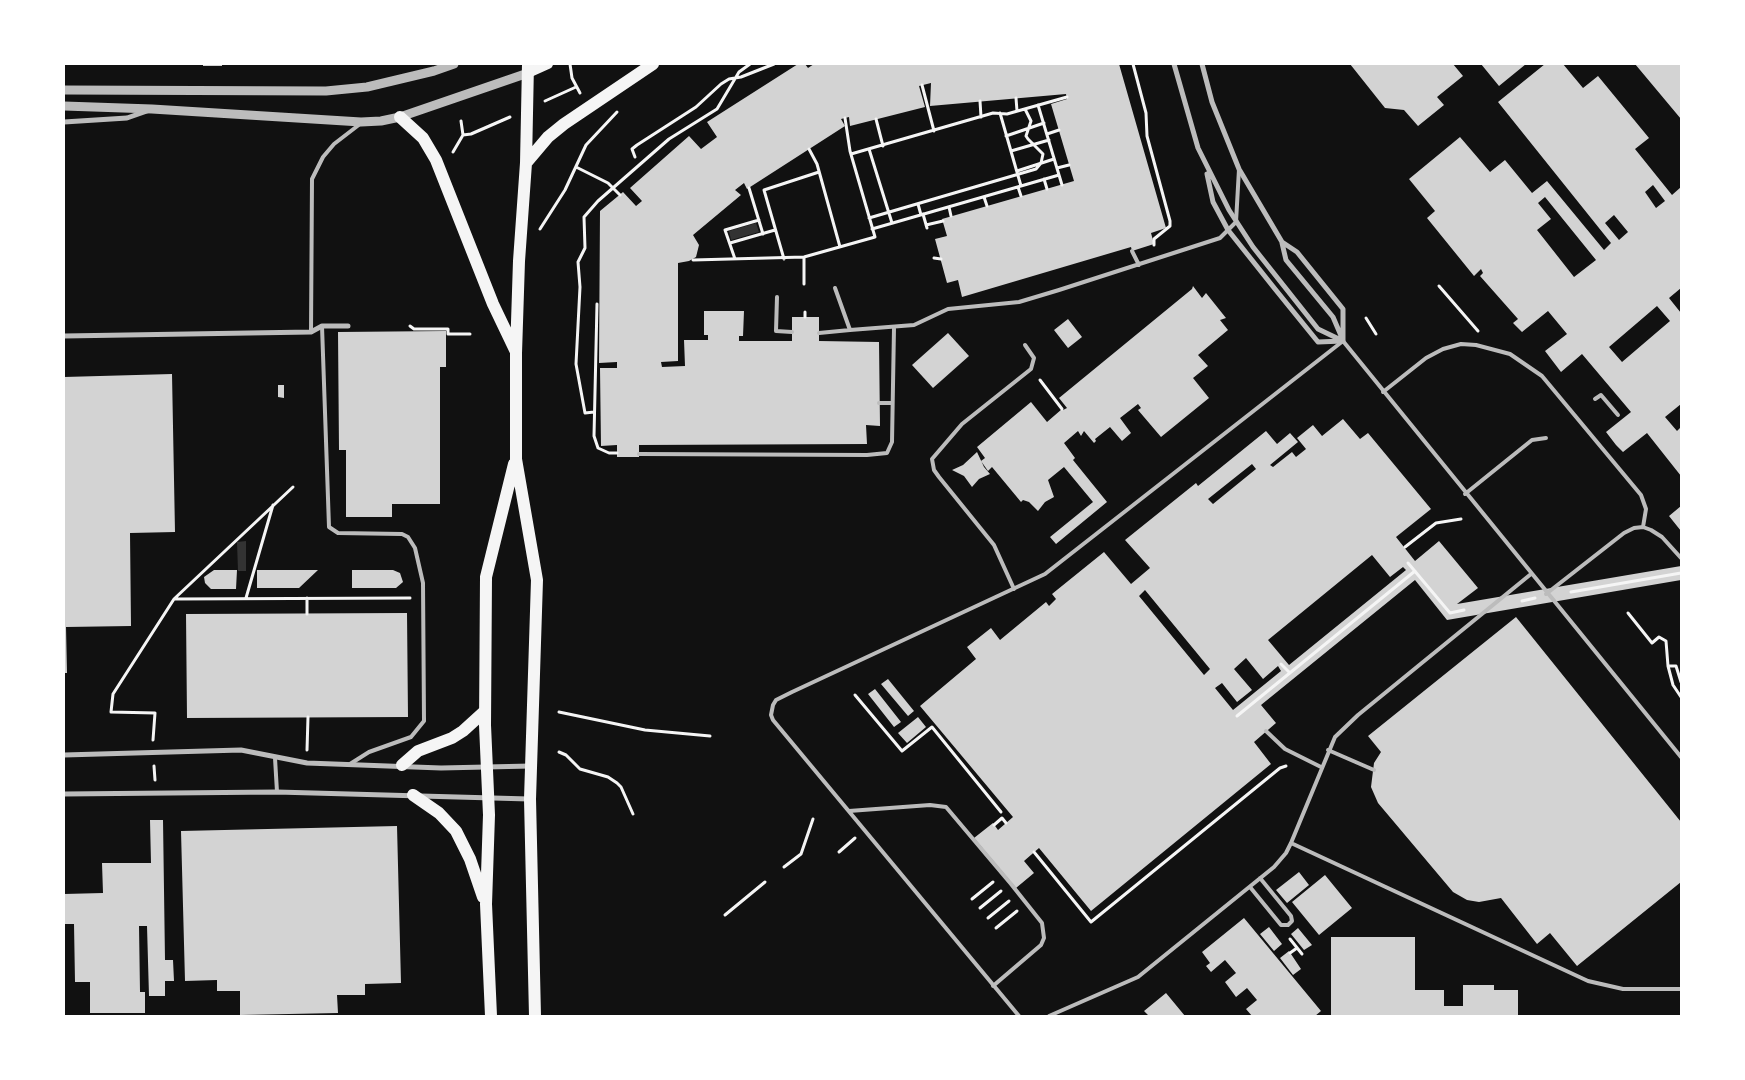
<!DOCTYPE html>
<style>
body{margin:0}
#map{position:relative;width:1745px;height:1080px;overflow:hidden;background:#111;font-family:Figtree,sans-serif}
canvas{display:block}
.frame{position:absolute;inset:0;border:65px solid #fff;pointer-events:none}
</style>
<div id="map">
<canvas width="1745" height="1080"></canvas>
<div class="frame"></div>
</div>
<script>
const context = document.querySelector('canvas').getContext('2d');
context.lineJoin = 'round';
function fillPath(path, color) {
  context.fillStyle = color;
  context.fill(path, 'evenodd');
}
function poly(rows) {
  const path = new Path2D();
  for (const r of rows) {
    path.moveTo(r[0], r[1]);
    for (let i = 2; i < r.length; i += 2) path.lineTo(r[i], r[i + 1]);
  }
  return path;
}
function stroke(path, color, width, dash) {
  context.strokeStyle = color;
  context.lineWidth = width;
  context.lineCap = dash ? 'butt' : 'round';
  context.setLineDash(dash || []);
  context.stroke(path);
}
const water = poly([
 [756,223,759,232,731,240,729,231],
 [246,541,246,571,238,571,237,542]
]);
const building = poly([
 [203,64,222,64,222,66,203,66],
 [798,64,805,64,808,68,814,64,1119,64,1166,228,1151,233,1154,244,1132,251,1131,247,962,297,958,280,947,283,935,239,947,236,942,219,1074,181,1051,104,1067,99,1066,94,930,106,931,83,919,86,925,107,850,126,849,117,841,119,845,126,747,189,744,183,735,190,741,195,693,235,699,245,696,257,689,261,678,263,678,361,661,362,662,367,685,366,684,340,708,340,708,335,704,335,704,311,744,311,743,336,739,336,739,341,792,341,792,317,819,317,819,341,879,342,880,426,866,425,867,444,639,445,639,457,617,457,617,445,601,446,600,368,617,368,617,362,599,363,600,211,623,192,636,206,642,201,630,188,689,136,701,149,717,137,707,122],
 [1350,64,1453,64,1463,76,1437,97,1444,105,1418,126,1404,110,1385,108],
 [1481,64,1526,64,1499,86],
 [1545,64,1563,64,1583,88,1598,76,1649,138,1635,149,1672,195,1681,187,1681,288,1669,298,1681,313,1681,404,1665,417,1677,431,1681,427,1681,476,1647,433,1623,452,1616,445,1606,432,1631,412,1582,354,1561,372,1545,351,1567,334,1548,311,1522,332,1513,323,1518,319,1480,276,1483,273,1481,269,1474,276,1427,218,1435,211,1409,179,1460,137,1490,172,1505,160,1532,193,1547,181,1604,250,1611,243,1498,102],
 [1653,185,1665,201,1656,208,1645,192],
 [1545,197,1596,260,1574,277,1537,230,1551,219,1538,203],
 [1614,215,1628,232,1619,240,1605,223],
 [1657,306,1670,321,1622,362,1609,347],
 [1635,64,1681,64,1681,119],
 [1193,286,1202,298,1206,293,1226,318,1220,320,1228,330,1198,355,1208,366,1193,378,1209,398,1161,437,1138,410,1141,408,1138,404,1120,418,1131,433,1122,441,1110,427,1095,439,1096,441,1094,443,1084,431,1081,436,1078,431,1064,443,1075,458,1073,460,1107,502,1056,544,1050,537,1093,502,1064,467,1048,480,1054,497,1045,502,1038,511,1029,502,1023,500,1021,502,992,467,988,471,981,461,985,458,977,447,1031,402,1047,422,1062,409,1063,410,1067,408,1059,398,1192,289],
 [1068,319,1082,337,1068,348,1054,330],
 [446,331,446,367,440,367,440,504,392,504,392,517,346,517,346,450,339,450,338,332],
 [948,333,969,356,933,388,912,365],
 [172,374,175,532,130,533,131,626,66,627,67,673,64,673,64,377],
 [278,385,284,385,284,398,278,397],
 [1343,419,1360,439,1368,433,1431,509,1396,537,1415,561,1439,541,1478,588,1457,604,1681,566,1681,580,1447,620,1415,580,1261,705,1276,723,1254,742,1271,764,1091,911,1039,848,1024,861,1034,873,1016,888,974,838,993,823,998,830,1013,817,920,706,976,659,967,647,991,628,1000,640,1046,602,1049,606,1056,599,1052,594,1104,552,1131,584,1150,568,1125,540,1196,483,1198,486,1266,431,1277,444,1290,433,1298,442,1270,465,1273,467,1292,452,1296,457,1306,449,1297,438,1313,425,1322,436],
 [1252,464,1256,469,1213,504,1208,499],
 [1372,555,1390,577,1403,567,1406,570,1289,665,1268,640],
 [1145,590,1210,669,1204,675,1139,596],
 [1246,658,1263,679,1278,666,1281,671,1233,710,1215,688,1222,683,1237,702,1252,690,1234,669],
 [977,452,984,467,990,474,979,479,972,487,964,476,952,470,963,465],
 [1681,506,1681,531,1669,516],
 [214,570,237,570,236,589,211,589,205,583,204,577],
 [257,570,318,570,299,588,257,588],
 [352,570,393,570,400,573,403,582,396,588,352,588],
 [407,613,408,717,187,718,186,614],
 [1516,617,1681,822,1681,882,1577,966,1550,933,1537,944,1501,898,1479,902,1467,900,1453,892,1378,803,1371,787,1374,763,1381,752,1368,736],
 [888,679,914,711,908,716,881,684],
 [875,689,901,722,894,727,868,694],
 [918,717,926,727,907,743,898,733],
 [150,820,163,820,165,960,173,960,174,981,165,981,165,996,149,996,147,926,139,926,140,992,145,992,145,1013,90,1013,90,982,75,982,74,924,64,924,64,894,103,893,102,863,151,863],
 [397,826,401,983,365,984,365,995,337,995,338,1013,240,1015,240,991,217,991,217,980,185,981,181,831],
 [1299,872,1309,885,1287,903,1276,890],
 [1325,875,1352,908,1319,935,1292,902],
 [1244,918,1321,1011,1315,1016,1252,1016,1246,1009,1257,1000,1247,988,1236,997,1225,982,1236,973,1225,960,1211,972,1206,966,1210,963,1202,952],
 [1269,927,1282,944,1274,951,1260,934],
 [1298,928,1312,945,1304,950,1291,934],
 [1331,937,1415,937,1415,990,1444,990,1444,1006,1463,1006,1463,985,1494,985,1494,990,1518,990,1518,1016,1331,1016],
 [1289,951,1301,969,1293,975,1280,958],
 [1166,993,1185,1016,1149,1016,1144,1011]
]);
const path = poly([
 [570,64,572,78,580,93],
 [1133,64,1146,113,1147,136,1170,221,1170,226,1154,239,1154,245],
 [922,85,934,131],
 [1016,98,1017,111],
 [545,101,576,87],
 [980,101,981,117],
 [1038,105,1062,185],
 [1000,113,1021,186],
 [876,119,883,146],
 [461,121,463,135],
 [1047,134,1059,130],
 [1006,136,1044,123],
 [809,149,817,164,840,247],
 [869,149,892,223],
 [1011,151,1049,140],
 [453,152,463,135,471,134,510,117],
 [851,154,993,113,1007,114,1067,97],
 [635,157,632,149,637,145,696,107,721,84,729,79,741,77,774,64],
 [576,167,608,183,620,195],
 [1057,168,1069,165],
 [1017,171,1054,159],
 [1044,179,1047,189],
 [1018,187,1021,196],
 [749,188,763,234],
 [984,197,987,206],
 [918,204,921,215],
 [949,207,951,216],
 [923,214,927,228],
 [869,218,1036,169,1041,163,1043,154,1028,139,1026,136,1031,121,1025,109],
 [926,225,943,221],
 [540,229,565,190,586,145,617,112],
 [872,229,1059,175],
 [730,243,775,230],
 [804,257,804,284],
 [934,258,941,259],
 [735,259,725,230,759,220],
 [784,259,764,190,819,172],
 [693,260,804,257,875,237,850,151,845,118],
 [1439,286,1478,331],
 [597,304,594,436,598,448,609,453,617,453],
 [805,312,805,317],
 [1366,318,1376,334],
 [410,326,414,329,448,329,448,334,470,334],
 [1040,380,1062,409],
 [594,412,585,413,576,364,580,287,578,262,585,248,584,217,598,201,669,139,717,109,739,72,750,64],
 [1405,547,1436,523,1461,519],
 [1408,563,1450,613,1464,610],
 [1571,592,1681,573],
 [246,598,273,505],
 [307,598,307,614],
 [174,599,293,487],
 [1522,601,1535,598],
 [1628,613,1652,643,1659,637,1666,641,1668,666],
 [1281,664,1290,673],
 [1681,682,1676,666,1668,666,1673,685,1681,697],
 [855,695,902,751,932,727,1001,812],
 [559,712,645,730,710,736],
 [1237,716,1415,571],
 [153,740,155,713,111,712,113,694,174,599,410,598],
 [307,750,308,717],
 [559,752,566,755,580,769,608,777,617,783,621,787,633,814],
 [154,766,155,780],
 [994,825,1002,818,1006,823],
 [839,852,855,838],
 [1034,852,1091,922,1280,768,1286,766],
 [784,867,801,854,813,819],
 [972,899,993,882],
 [980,908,1001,891],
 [725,915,765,882],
 [988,918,1009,901],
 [996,928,1017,911],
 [1290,939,1302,954],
 [1290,953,1297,948]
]);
const service = poly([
 [1132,251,1139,265],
 [835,288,850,330,914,325,948,309,1019,302,1059,290,1220,238,1236,222,1239,169],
 [777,297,776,331,792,332],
 [322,326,329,527,338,533,402,534,408,537,415,548,423,583,424,721,411,737,369,752,350,764],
 [311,332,312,179,323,157,334,144,360,124],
 [819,333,850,330],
 [1383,392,1426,358,1443,349,1461,344,1476,345,1510,354,1542,376,1641,495,1646,509,1643,527],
 [1595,399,1601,395,1618,415],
 [879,403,892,403],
 [639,454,867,455,887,453,892,442,894,328],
 [1465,494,1532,440,1546,438],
 [1014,589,994,545,939,477,934,470,932,459,962,424,1031,369,1034,358,1025,345],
 [1546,594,1624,533,1634,528,1643,527,1651,530,1662,537,1681,558],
 [1266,731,1285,749,1321,767],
 [1328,750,1374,770],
 [275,758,277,792],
 [849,811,930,805,946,807,1011,884,1042,923,1044,938,1041,945,993,986],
 [1291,843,1588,981,1623,989,1681,989],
 [1250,887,1281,925,1288,925,1292,921,1291,916,1260,878],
 [1019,1016,773,720,771,715,773,705,776,700,792,692,1045,574,1343,341,1681,757],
 [1049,1016,1138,977,1274,867,1286,853,1291,843,1335,737,1358,715,1531,574]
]);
const minor = poly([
 [1174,64,1198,148,1229,210,1253,247,1318,329,1343,341],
 [1202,64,1212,102,1239,169,1282,242,1297,252,1343,309,1343,341],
 [64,122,127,118,147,111],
 [1207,174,1213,202,1228,230,1275,289,1318,342,1343,341],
 [1282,243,1286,260,1333,317,1342,338],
 [64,336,311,332,322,326,348,326],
 [64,755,241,750,307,763,441,768,531,766],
 [64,794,277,792,529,799]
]);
const tertiary = poly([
 [64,90,326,91,367,87,434,71,454,64],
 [64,106,152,109,361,122,381,121,400,117,528,73]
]);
const secondary = poly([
 [528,73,548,64]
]);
const primary = poly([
 [528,64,526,163,519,261,516,353,516,459,537,580,530,799,535,1016],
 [400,117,423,138,436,160,493,304,515,350],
 [526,163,548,137,564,124,653,64],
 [402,765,418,751,452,738,463,731,485,711],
 [413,795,439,813,456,831,470,859,483,897],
 [491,1016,486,904,489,815,485,725,486,577,514,464]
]);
fillPath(water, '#333');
fillPath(building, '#d3d3d3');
stroke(path, '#f5f5f5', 3);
stroke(service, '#bcbcbc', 4);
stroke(minor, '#bcbcbc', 5);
stroke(tertiary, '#bcbcbc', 9);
stroke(secondary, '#f5f5f5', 10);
stroke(primary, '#f5f5f5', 12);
</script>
